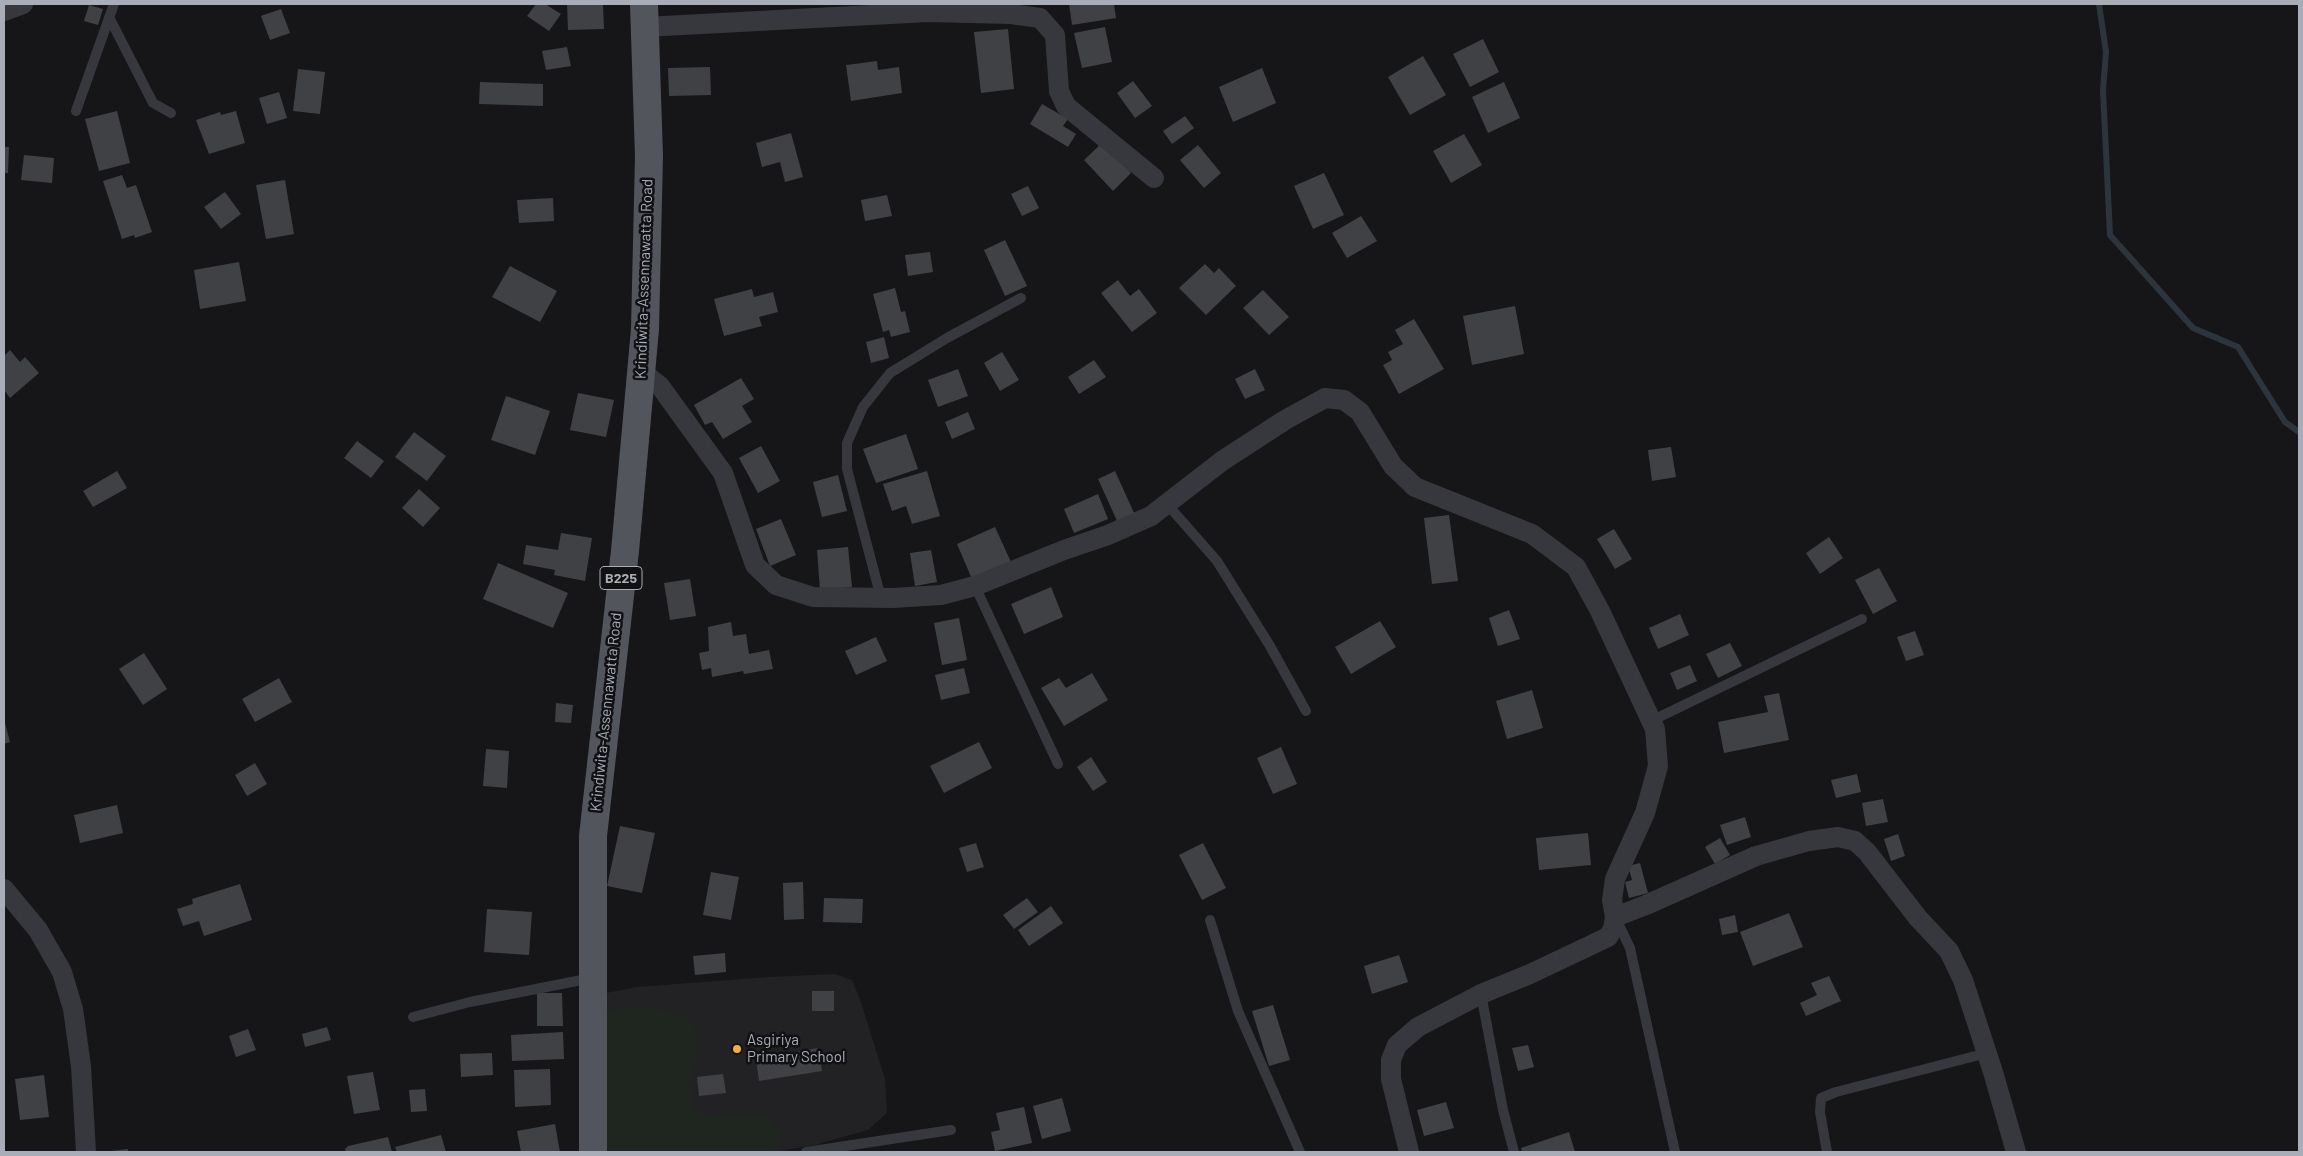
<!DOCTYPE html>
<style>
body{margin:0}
#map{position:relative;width:2303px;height:1156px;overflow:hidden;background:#161618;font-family:Barlow,sans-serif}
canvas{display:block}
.frame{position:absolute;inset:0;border:5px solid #a8adb8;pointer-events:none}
</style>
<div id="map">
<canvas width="2303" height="1156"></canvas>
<div class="frame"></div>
</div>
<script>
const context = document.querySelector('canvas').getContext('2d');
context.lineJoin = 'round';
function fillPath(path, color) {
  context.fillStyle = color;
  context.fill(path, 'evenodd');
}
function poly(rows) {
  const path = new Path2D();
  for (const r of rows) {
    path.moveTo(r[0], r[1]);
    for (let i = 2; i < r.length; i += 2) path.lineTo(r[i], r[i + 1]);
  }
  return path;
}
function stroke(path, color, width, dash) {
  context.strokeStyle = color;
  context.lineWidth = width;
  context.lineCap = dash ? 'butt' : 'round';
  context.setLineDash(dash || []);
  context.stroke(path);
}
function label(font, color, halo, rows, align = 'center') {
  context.font = font + ' Barlow,sans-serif';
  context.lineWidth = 5;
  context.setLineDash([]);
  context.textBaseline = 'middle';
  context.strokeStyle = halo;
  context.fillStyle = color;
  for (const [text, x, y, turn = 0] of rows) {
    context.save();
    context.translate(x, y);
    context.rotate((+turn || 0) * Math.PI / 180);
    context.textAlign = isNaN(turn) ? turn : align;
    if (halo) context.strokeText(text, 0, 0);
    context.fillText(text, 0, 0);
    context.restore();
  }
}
const built = poly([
 [835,974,852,980,860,999,885,1079,887,1113,868,1130,815,1145,775,1152,597,1152,606,993,637,987,769,977]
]);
const green = poly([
 [624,1006,660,1009,689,1017,697,1031,697,1053,689,1084,692,1107,706,1116,764,1114,779,1130,781,1144,769,1151,757,1152,609,1152,604,1145,606,1014]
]);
const stream = poly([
 [2099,4,2106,52,2103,90,2110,235,2193,328,2238,347,2285,422,2299,432]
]);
const building = poly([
 [536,4,545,4,561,14,549,31,527,16],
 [567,4,603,4,604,29,568,30],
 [1069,4,1114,4,1116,18,1072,25],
 [89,5,103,9,98,25,84,21],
 [281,9,290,33,270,40,261,16],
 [1105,27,1112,62,1082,68,1074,33],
 [1008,29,1014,89,981,93,974,32],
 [1483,39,1499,72,1470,87,1453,54],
 [567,47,571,66,546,70,542,51],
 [1423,56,1446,95,1410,115,1388,77],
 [877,61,878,70,899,67,902,93,851,101,846,65],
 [710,67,711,95,669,96,668,68],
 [1262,68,1276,103,1233,122,1219,87],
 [298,69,325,72,320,114,293,111],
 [1133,81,1152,106,1135,118,1117,93],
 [480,82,543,84,543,106,479,104],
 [1504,82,1520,118,1488,133,1472,97],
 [279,92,287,118,267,124,259,98],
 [1042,104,1068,119,1063,126,1076,134,1068,147,1030,124],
 [117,111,130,163,99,171,85,119],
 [236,111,245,143,209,154,196,120,220,112,221,115],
 [1185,116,1194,128,1172,144,1163,131],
 [791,133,803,177,785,182,780,162,762,167,756,143],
 [1464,134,1482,165,1451,183,1433,151],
 [1103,142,1131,173,1113,191,1084,160],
 [1198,145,1221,173,1204,188,1180,160],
 [4,147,9,147,8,173,4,173],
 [24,155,54,158,52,183,21,180],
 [1324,173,1344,215,1313,229,1294,186],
 [122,175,127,188,136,185,152,232,135,238,134,235,122,239,103,181],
 [285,180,294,234,266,239,256,185],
 [1028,186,1039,208,1022,216,1011,194],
 [225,192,241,214,221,229,204,207],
 [887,195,892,216,865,221,861,200],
 [553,198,554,221,519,223,517,200],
 [1361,216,1377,241,1347,258,1332,233],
 [1005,240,1027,286,1005,296,984,250],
 [930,252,933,272,908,276,905,255],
 [239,262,246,301,200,309,194,270],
 [1205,264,1214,273,1219,268,1236,286,1206,315,1179,288],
 [510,266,557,291,540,322,492,297],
 [1118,280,1130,296,1139,289,1157,313,1132,332,1101,293],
 [895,288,901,312,905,311,910,332,891,337,889,330,883,332,873,294],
 [752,289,754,297,773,292,778,312,759,317,762,326,724,336,714,299],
 [1263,290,1289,317,1269,335,1243,308],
 [1515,306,1524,354,1472,365,1463,316],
 [1414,319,1444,369,1399,394,1383,365,1392,360,1388,352,1403,344,1395,330],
 [884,337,889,358,871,363,866,342],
 [10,350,20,362,25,357,39,373,10,398,4,390,4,356],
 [1002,352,1019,380,1000,391,984,363],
 [1094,360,1106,377,1079,394,1068,377],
 [958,369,968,396,938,407,928,380],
 [1255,369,1265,390,1245,399,1235,379],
 [741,378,754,399,742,406,752,422,723,439,712,422,705,425,694,405],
 [578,393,614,400,606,437,570,430],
 [506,396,550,411,535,455,491,440],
 [968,412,975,429,952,439,945,422],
 [414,432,446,456,427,481,395,457],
 [906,434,918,469,876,483,863,449],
 [357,441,384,461,371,478,344,458],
 [761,446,780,481,758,493,739,458],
 [1671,447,1676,477,1652,481,1648,450],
 [117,471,127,488,93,507,83,491],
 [927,471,940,516,912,524,906,506,892,511,883,484],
 [1115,471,1135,515,1118,523,1098,479],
 [838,475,847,511,822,517,813,482],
 [419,489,440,508,423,527,402,508],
 [1098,494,1108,519,1074,533,1064,509],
 [1449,515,1458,581,1432,584,1424,518],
 [781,519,796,555,770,566,756,529],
 [995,527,1011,562,972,579,957,544],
 [1614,529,1632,559,1615,569,1597,539],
 [561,533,592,538,585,581,554,575,555,570,523,564,526,545,558,550],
 [1829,537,1843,558,1820,574,1806,553],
 [848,547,852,587,820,590,817,550],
 [931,550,937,582,915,586,910,553],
 [498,563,568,593,553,628,483,599],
 [1879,568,1897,601,1873,614,1855,580],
 [690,579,696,616,670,620,664,583],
 [1051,587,1063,617,1024,634,1011,604],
 [1509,610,1520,639,1498,646,1489,618],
 [1680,614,1689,635,1658,649,1649,628],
 [959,618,967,660,942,665,934,623],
 [1380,621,1396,647,1351,674,1335,647],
 [731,622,733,636,746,634,749,654,769,650,773,669,744,674,743,671,712,677,711,668,702,670,699,653,709,651,708,627],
 [1915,631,1924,655,1906,661,1897,637],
 [876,637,887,661,856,675,845,651],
 [1730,643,1742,666,1718,678,1706,654],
 [144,653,167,689,143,705,119,669],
 [1690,665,1697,681,1677,690,1670,673],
 [964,668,970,693,941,700,935,675],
 [1092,673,1108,700,1064,726,1041,688,1059,678,1066,688],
 [279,678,292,702,255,722,242,699],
 [1532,690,1543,728,1507,739,1496,701],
 [1779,693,1789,740,1724,753,1718,722,1768,712,1764,696],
 [556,703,573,705,571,723,555,722],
 [4,719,10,742,4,744],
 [979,742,992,768,944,793,930,766],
 [1281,747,1297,784,1273,794,1257,758],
 [486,749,509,751,507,788,483,786],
 [1091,757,1107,782,1093,791,1077,767],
 [255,763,267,784,247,796,235,775],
 [1857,774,1861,792,1836,798,1831,780],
 [1883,799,1888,822,1866,826,1862,803],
 [117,805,123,833,80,843,74,815],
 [1745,817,1751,837,1727,845,1720,825],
 [620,826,655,833,642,893,607,886],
 [1588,833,1591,865,1539,870,1536,838],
 [1898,834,1905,856,1891,861,1884,839],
 [1720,838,1730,855,1715,864,1705,847],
 [976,843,984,867,967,872,959,848],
 [1203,843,1226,888,1202,900,1179,855],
 [1640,863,1648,893,1629,898,1625,882,1632,880,1628,866],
 [711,872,739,877,731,920,703,915],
 [803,882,804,919,784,920,783,883],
 [240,884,252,920,204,936,199,921,183,926,177,909,193,904,192,899],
 [824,898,863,899,862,923,823,922],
 [1027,898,1038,912,1014,929,1003,915],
 [1051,906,1063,923,1029,946,1018,930],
 [487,909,532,912,529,955,484,952],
 [1789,913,1803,947,1753,966,1740,932],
 [1735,915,1738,932,1722,935,1719,919],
 [725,953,726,972,695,975,693,956],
 [1399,955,1408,982,1372,994,1364,966],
 [1829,976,1841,1001,1806,1016,1800,1003,1817,995,1811,983],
 [812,991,834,991,834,1011,812,1011],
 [537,993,562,993,563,1026,537,1026],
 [1273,1005,1290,1060,1269,1066,1252,1011],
 [327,1027,331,1040,305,1047,302,1034],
 [248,1029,256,1050,236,1057,229,1036],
 [563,1032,564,1059,512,1061,511,1035],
 [1528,1045,1534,1067,1518,1071,1512,1048],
 [818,1048,822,1071,759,1081,756,1059],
 [492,1053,493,1075,461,1077,460,1054],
 [550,1069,551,1105,515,1107,514,1070],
 [373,1072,380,1110,354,1114,347,1076],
 [723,1074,726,1093,699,1096,697,1077],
 [44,1075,49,1117,20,1120,15,1079],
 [425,1089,427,1111,411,1112,409,1090],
 [1062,1098,1071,1131,1042,1139,1033,1106],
 [1446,1102,1454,1128,1424,1136,1417,1110],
 [1024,1107,1032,1143,995,1151,991,1132,1000,1130,996,1113],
 [555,1124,560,1152,521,1152,517,1131],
 [1569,1132,1575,1152,1522,1152,1521,1148],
 [441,1135,446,1152,397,1152,395,1147],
 [388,1137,392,1152,346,1152,345,1149,348,1146],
 [128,1149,128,1152,111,1152,111,1151]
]);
const service = poly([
 [109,17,153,103,171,113],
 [76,111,114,4],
 [1167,504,1217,561,1270,646,1306,711],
 [975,586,1058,764],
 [881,598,847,469,847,443,863,407,890,373,947,338,1021,298],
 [1651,721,1862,619],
 [1210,920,1238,1011,1300,1152],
 [1617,921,1630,948,1675,1152],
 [1481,994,1503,1110,1514,1152],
 [413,1017,470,1002,592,978],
 [806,1152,951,1130],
 [1827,1152,1820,1112,1821,1098,1836,1092,1987,1053]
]);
const minor = poly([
 [4,11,23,4],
 [645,27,928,12,1011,14,1040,18,1055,35,1059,91,1066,106,1154,178],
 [641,371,660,386,723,473,755,565,776,585,813,597,893,598,941,595,975,586,1064,550,1108,535,1151,516,1222,461,1285,420,1325,398,1344,400,1360,412,1393,466,1415,487,1532,534,1576,567,1600,611,1655,729,1658,766,1645,813,1615,879,1612,900,1615,917,1613,929,1608,937,1530,974,1481,994,1418,1027,1397,1045,1391,1060,1391,1079,1409,1152],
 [4,889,38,930,62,972,73,1009,81,1066,86,1152],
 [1615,917,1646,905,1756,856,1809,841,1838,837,1855,841,1867,852,1918,918,1949,951,1963,980,1993,1072,2016,1152]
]);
const primary = poly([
 [593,1152,593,836,625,551,645,329,649,156,644,4]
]);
const markers = [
 [737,1049,5,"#f2b134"]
];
const shields = [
 [621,578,42]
];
const shieldNames = [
 ["B225",621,578]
];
const streetNames = [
 ["Krindiwita-Assennawatta Road",644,279,-88],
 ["Krindiwita-Assennawatta Road",606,712,-84]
];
const poiNames = [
 ["Asgiriya",747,1040],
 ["Primary School",747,1057]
];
fillPath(built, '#222225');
fillPath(green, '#1e261f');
stroke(stream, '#2c353c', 6);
fillPath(building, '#404145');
stroke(service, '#37383d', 10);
stroke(minor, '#37383d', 20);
stroke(primary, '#53555c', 28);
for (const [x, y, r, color] of markers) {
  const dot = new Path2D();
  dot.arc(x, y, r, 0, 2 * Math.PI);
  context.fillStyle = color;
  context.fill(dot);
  stroke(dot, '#111113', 2);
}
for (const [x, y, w] of shields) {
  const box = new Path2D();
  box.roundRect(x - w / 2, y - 11.5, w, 23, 4);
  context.fillStyle = '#111113';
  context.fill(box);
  stroke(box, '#a8adb8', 1);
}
label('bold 14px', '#a8adb8', null, shieldNames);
label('15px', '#a8adb8', '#111113', streetNames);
label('15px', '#a8adb8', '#111113', poiNames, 'left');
</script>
